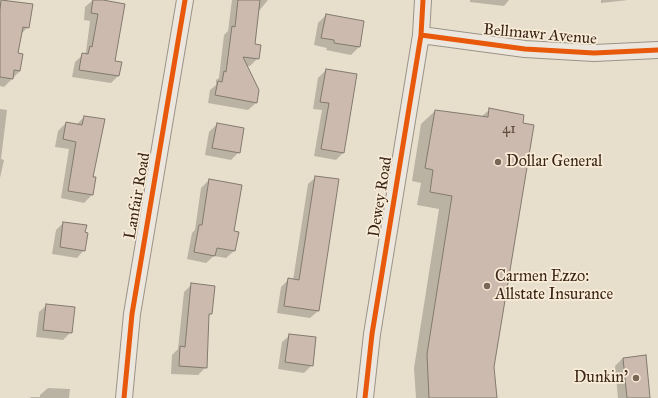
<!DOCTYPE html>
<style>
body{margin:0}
canvas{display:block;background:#e8decc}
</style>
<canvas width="658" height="398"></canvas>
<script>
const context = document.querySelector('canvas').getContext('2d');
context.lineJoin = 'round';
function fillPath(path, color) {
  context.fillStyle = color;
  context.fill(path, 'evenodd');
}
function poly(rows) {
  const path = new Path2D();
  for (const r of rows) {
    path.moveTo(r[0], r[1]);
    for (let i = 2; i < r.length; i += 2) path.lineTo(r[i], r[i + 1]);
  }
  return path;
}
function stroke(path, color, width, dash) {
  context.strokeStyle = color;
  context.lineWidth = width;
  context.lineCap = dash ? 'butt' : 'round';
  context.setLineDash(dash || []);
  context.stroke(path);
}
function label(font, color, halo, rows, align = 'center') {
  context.font = font + ' "IM FELL Great Primer",serif';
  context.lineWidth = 3.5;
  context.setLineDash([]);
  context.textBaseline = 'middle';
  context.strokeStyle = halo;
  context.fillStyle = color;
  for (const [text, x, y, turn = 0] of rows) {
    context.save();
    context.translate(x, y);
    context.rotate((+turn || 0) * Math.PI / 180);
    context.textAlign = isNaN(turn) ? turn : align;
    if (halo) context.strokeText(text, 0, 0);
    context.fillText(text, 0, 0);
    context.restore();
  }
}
const shadow = poly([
 [2,0,28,27,20,35,17,54,20,71,4,87,0,86,0,2],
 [93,0,96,0,118,76,111,83,72,77,75,62,86,52,90,21,84,20,85,7],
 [232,0,268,0,258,12,254,45,258,58,250,66,246,66,256,103,248,110,208,103,210,90,216,85,216,80,219,78,224,35,228,31],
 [470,0,509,0,504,6,470,2],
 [601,0,628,0,601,3],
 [326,15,363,22,359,47,351,55,326,50,327,48,314,45,318,23],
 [326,70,343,153,336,160,314,156,322,110,313,109,318,78],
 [0,109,7,110,1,159,4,160,0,178],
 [489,110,493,367,496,398,416,398,414,368,439,209,417,205,421,183,412,181,421,124,435,111,481,117],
 [84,117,92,178,95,178,92,195,84,203,61,198,69,149,55,147,58,131,66,123,76,125],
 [217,124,239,152,231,160,205,155,209,132],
 [316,177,318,311,310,318,277,313,281,287,289,279,293,280,308,184],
 [209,180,233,232,234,251,226,258,214,256,206,263,187,259,192,233,195,230,201,188],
 [63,223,84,233,84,250,77,258,52,254,56,230],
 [191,285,211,313,208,316,206,367,198,375,171,374,172,355,178,349,184,292],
 [47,305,71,332,63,340,36,337,39,312],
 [290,335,312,365,304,373,278,369,282,342],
 [623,358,649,398,618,398,615,366],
 [48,388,70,389,69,398,30,398,31,397,40,397,40,395]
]);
const building = poly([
 [1,0,33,4,29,28,23,27,18,53,23,54,20,71,14,70,13,79,0,77,0,10,1,0],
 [93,0,103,0,125,4,115,61,122,62,119,76,79,70,82,53,88,54,90,46,92,47,98,14,91,13,93,0],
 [238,0,260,0,255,44,261,45,259,59,243,57,259,90,257,103,215,95,218,81,222,82,224,71,226,72,232,26,235,27,238,0],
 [326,14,364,21,360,47,334,43,334,40,321,38,326,14],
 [326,69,357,74,344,153,321,149,329,103,320,102,326,69],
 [489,108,524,115,523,123,534,125,494,367,497,398,429,398,427,354,452,196,430,192,433,170,425,168,435,110,488,117,489,108],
 [84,116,105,119,93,177,96,177,93,195,68,191,76,142,63,139,66,122,82,125,84,116],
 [217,123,244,128,240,153,212,148,217,123],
 [315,176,339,179,319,311,284,306,288,278,299,280,315,176],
 [209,179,242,185,234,231,239,232,235,251,217,248,215,256,194,252,199,225,202,225,209,179],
 [63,222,87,225,85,232,88,233,85,251,60,247,63,222],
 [191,283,215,286,212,314,209,314,207,368,179,366,180,346,185,347,191,283],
 [46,304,75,307,72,333,43,330,46,304],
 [289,334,316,337,313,366,285,362,289,334],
 [646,355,650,398,627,398,623,358,646,355]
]);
const minor = poly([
 [421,35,525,49,594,53,658,50],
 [124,398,132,314,185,0],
 [365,398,372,334,421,35,423,0]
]);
const cycleway = poly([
 [421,35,525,49,594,53,658,50],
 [124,398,132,314,185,0],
 [365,398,372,334,421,35,423,0]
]);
const markers = [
 [498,162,4,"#786657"],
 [487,286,4,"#786657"],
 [636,378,4,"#786657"]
];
const numberNames = [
 ["41",509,130]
];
const streetNames = [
 ["Bellmawr Avenue",540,35,5],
 ["Lanfair Road",138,196,-80],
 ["Dewey Road",381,197,-81]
];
const poiNames = [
 ["Dollar General",506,162],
 ["Carmen Ezzo:",495,277],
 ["Allstate Insurance",495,295],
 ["Dunkin'",628,378,"right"]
];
fillPath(shadow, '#0003');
fillPath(building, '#ccbaaf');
stroke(building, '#837a6f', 1);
stroke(minor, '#9b9387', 18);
stroke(minor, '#ece7de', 16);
stroke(cycleway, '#e8590c', 5);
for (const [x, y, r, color] of markers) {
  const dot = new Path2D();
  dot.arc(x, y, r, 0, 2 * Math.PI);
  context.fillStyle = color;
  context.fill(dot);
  stroke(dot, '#f8ecd6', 1.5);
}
label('14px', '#5f4a3e', null, numberNames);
label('16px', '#3b2518', '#f8ecd6', streetNames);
label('16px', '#3b2518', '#f8ecd6', poiNames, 'left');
</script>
